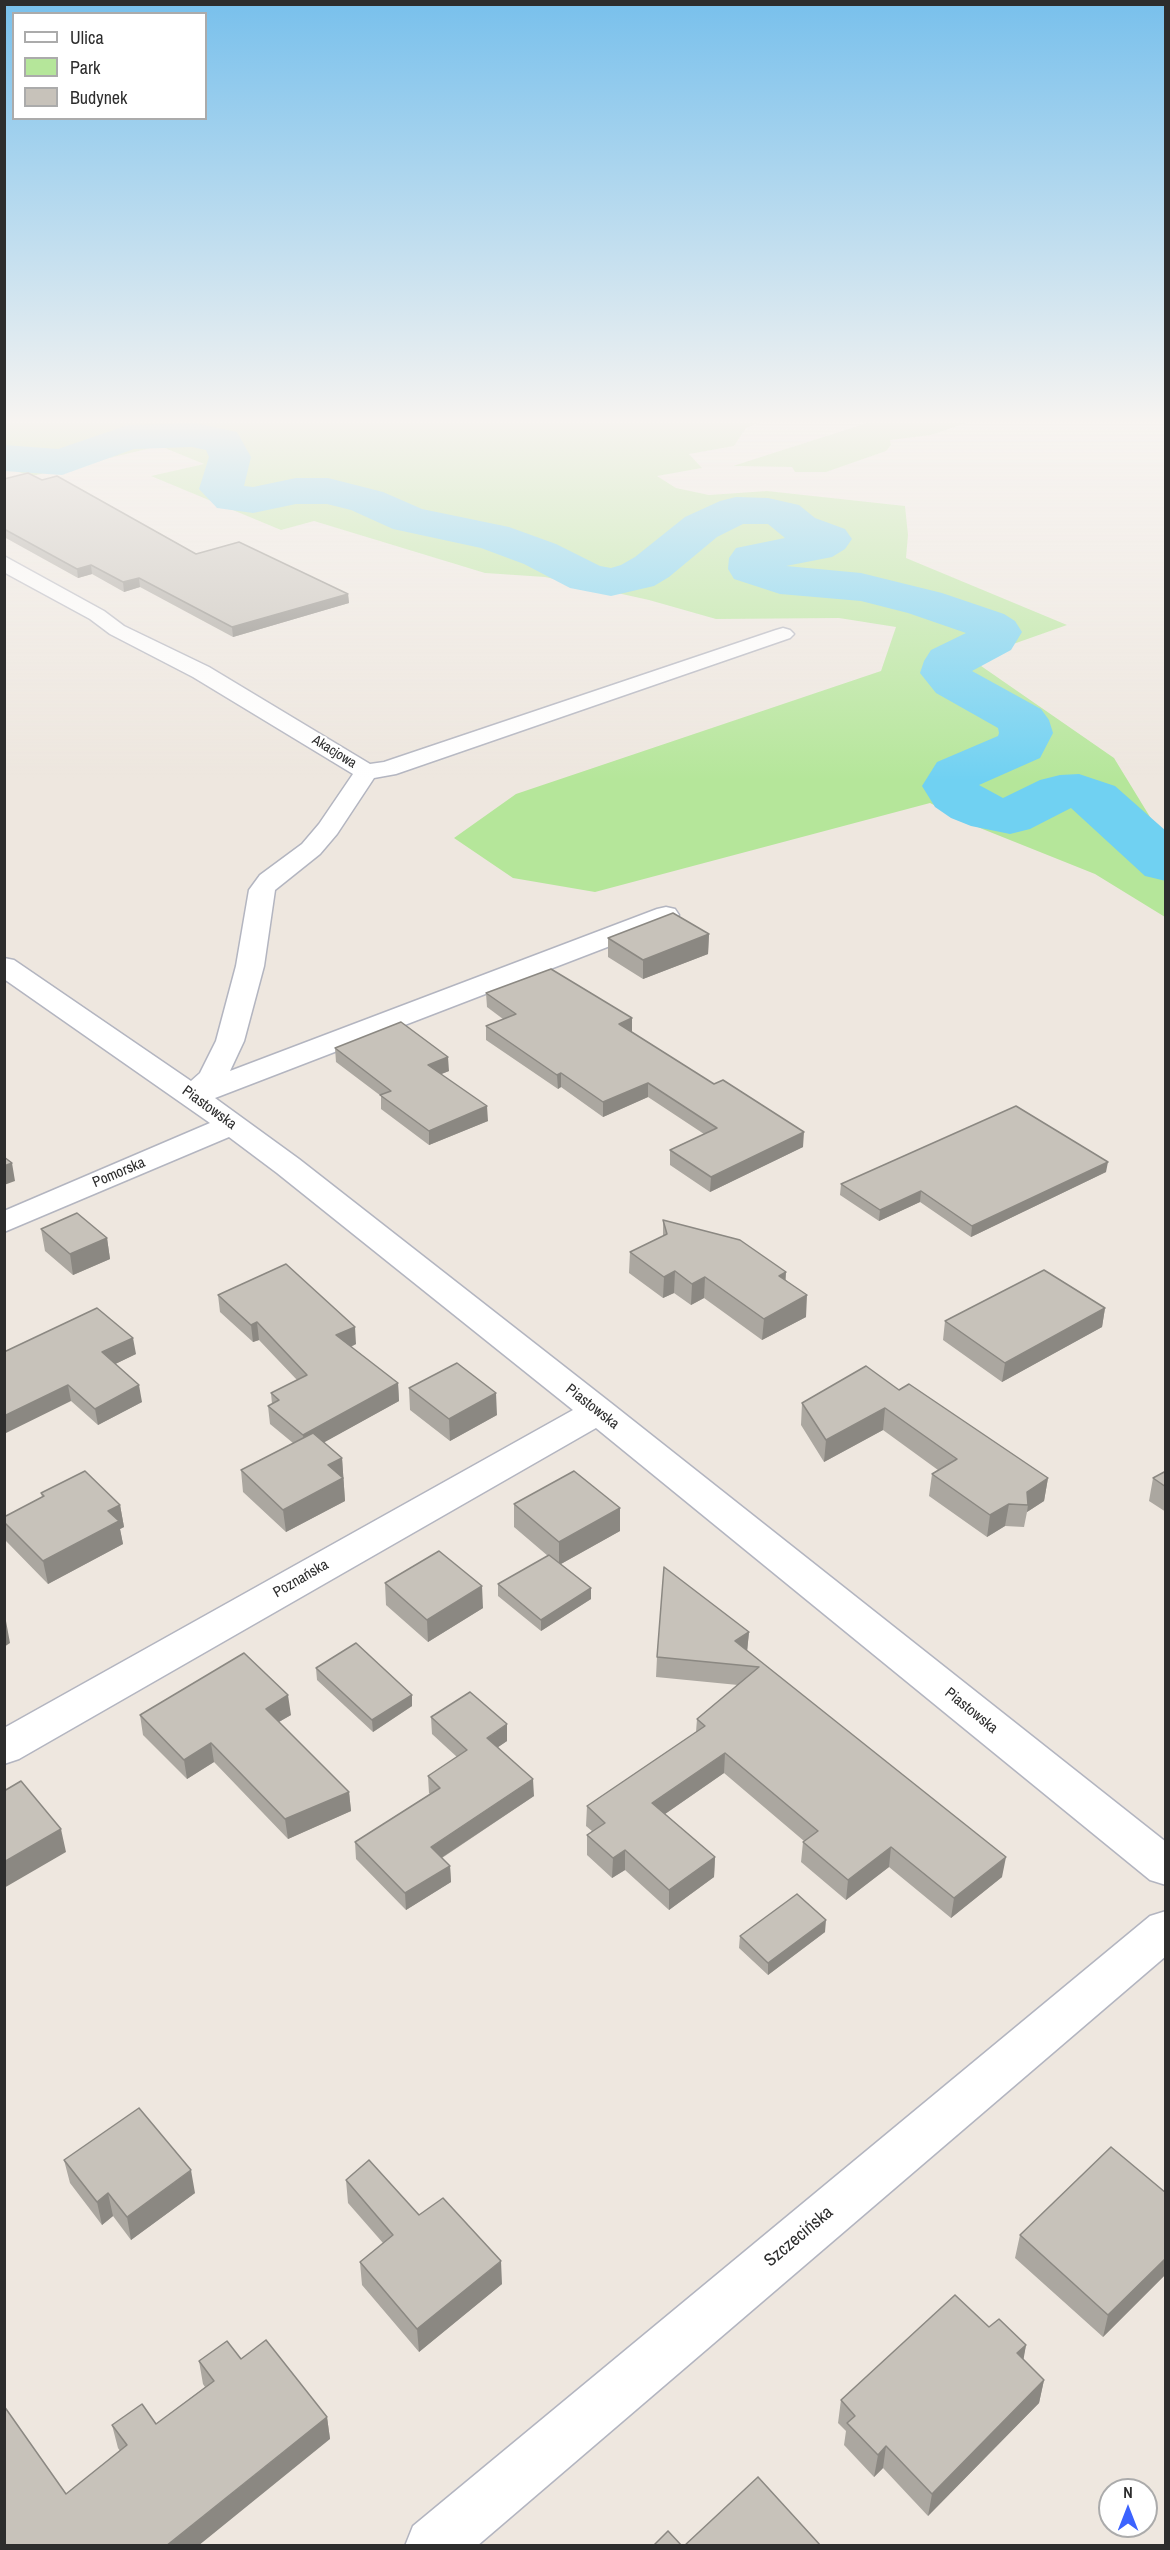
<!DOCTYPE html>
<meta charset="utf-8">
<style>
body{margin:0}
#map{position:relative;width:1170px;height:2550px;overflow:hidden;background:#eee7df;font-family:"Archivo Narrow",sans-serif}
canvas{display:block}
.frame{position:absolute;inset:0;border:6px solid #2d2d2d;pointer-events:none}
.legend{position:absolute;left:12px;top:12px;width:195px;height:108px;box-sizing:border-box;background:#fff;border:2px solid #ababab;margin:0;padding:8px 10px;list-style:none;font-size:18px;color:#2d2d2d}
.legend li{display:flex;align-items:center;gap:12px;height:30px}
.legend b{width:30px;border:2px solid #ababab}
.north{position:absolute;left:1098px;top:2478px;width:60px;height:60px;box-sizing:border-box;background:#fff;border:2px solid #ababab;border-radius:50%;rotate:0deg;font-size:16px;font-weight:700;line-height:24px;text-align:center;color:#2d2d2d}
.north::after{content:'';display:block;margin:auto;width:21px;height:27px;background:#3c63fe;clip-path:polygon(50% 0,100% 100%,50% 72%,0 100%)}
</style>
<div id="map">
<canvas width="1170" height="2550"></canvas>
<div class="frame"></div>
<ul class="legend">
<li><b style="height:8px;background:#fff"></b>Ulica</li>
<li><b style="height:16px;background:#b5e69a"></b>Park</li>
<li><b style="height:16px;background:#c7c2ba"></b>Budynek</li>
</ul>
<div class="north">N</div>
</div>
<script>
const context = document.querySelector('canvas').getContext('2d');
context.lineJoin = 'round';
function fillPath(path, color) {
  context.fillStyle = color;
  context.fill(path, 'evenodd');
}
function poly(rows) {
  const path = new Path2D();
  for (const r of rows) {
    path.moveTo(r[0], r[1]);
    for (let i = 2; i < r.length; i += 2) path.lineTo(r[i], r[i + 1]);
  }
  return path;
}
function stroke(path, color, width, dash) {
  context.strokeStyle = color;
  context.lineWidth = width;
  context.lineCap = dash ? 'butt' : 'round';
  context.setLineDash(dash || []);
  context.stroke(path);
}
function label(font, color, halo, rows, align = 'center') {
  context.font = font + ' "Archivo Narrow",sans-serif';
  context.lineWidth = 4.5;
  context.setLineDash([]);
  context.textBaseline = 'middle';
  context.strokeStyle = halo;
  context.fillStyle = color;
  for (const [text, x, y, turn = 0] of rows) {
    context.save();
    context.translate(x, y);
    context.rotate((+turn || 0) * Math.PI / 180);
    context.textAlign = isNaN(turn) ? turn : align;
    if (halo) context.strokeText(text, 0, 0);
    context.fillText(text, 0, 0);
    context.restore();
  }
}
const green = poly([
 [4,423,759,423,746,428,734,446,689,454,702,468,657,476,676,488,709,495,767,491,905,506,908,535,906,558,1067,625,971,659,1114,758,1158,830,1165,834,1165,917,1095,874,980,828,930,803,595,892,513,878,454,838,516,794,881,671,896,627,839,618,716,619,649,600,545,577,485,573,314,521,281,530,151,476,204,464,160,446,32,476,5,468],
 [867,423,966,423,931,435,890,440,891,445,886,451,826,472,795,472,792,467,733,466]
]);
const river = poly([
 [195,423,237,432,251,457,244,486,253,487,296,478,328,478,383,492,422,509,509,527,556,544,600,566,611,568,621,565,635,557,685,517,720,501,736,497,768,498,799,505,815,518,845,529,852,539,845,549,832,557,786,566,861,573,942,593,1004,614,1015,621,1022,632,1011,650,972,671,1041,709,1049,720,1053,733,1040,758,979,785,1003,798,1040,780,1060,775,1079,774,1115,786,1166,831,1166,881,1145,876,1071,808,1030,829,1010,834,971,826,951,818,935,807,922,786,937,762,998,736,999,733,998,728,936,693,920,673,924,661,931,650,966,633,908,613,861,601,780,594,734,579,728,569,729,558,736,548,785,538,768,524,743,524,717,537,669,577,654,586,611,596,570,588,524,564,481,548,393,529,351,510,327,504,296,504,253,513,217,508,199,489,209,457,206,450,192,447,134,449,62,475,4,471,4,445,58,449,128,425,195,423]
]);
const street = poly([
 [4,556,104,611,124,626,209,667,370,764,384,762,776,630,783,628,790,630,794,634,790,638,396,774,374,778,337,834,320,854,275,890,264,966,244,1041,230,1071,657,909,666,907,675,909,679,915,675,921,215,1098,299,1159,611,1403,1166,1842,1166,1885,1150,1880,596,1428,19,1759,4,1764,4,1728,573,1410,277,1173,229,1137,4,1232,4,1211,210,1123,4,979,4,958,14,960,191,1081,200,1073,216,1041,236,966,249,890,260,875,302,844,319,824,353,774,193,677,110,634,90,619,9,575,4,572,4,556],
 [1166,1911,1166,1956,477,2546,405,2546,413,2526,1150,1916,1166,1911]
]);
const wall = poly([
 [4,479,42,480,196,554,348,594,349,603,233,637,140,587,124,592,92,574,78,578,4,537],
 [709,934,708,954,643,979,608,957,608,938],
 [486,993,632,1032,803,1147,710,1192,670,1165,670,1150,704,1134,648,1097,603,1117,561,1087,558,1089,486,1040,486,1026,503,1019,487,1007],
 [335,1048,449,1071,441,1074,488,1121,429,1145,381,1109,381,1096,336,1062],
 [1106,1172,971,1237,920,1202,879,1221,840,1195,841,1184],
 [663,1220,786,1280,806,1317,762,1340,704,1298,691,1305,674,1293,663,1298,629,1273,630,1252,663,1236],
 [41,1229,107,1238,110,1259,73,1275,45,1251],
 [218,1295,356,1344,351,1347,398,1383,399,1401,324,1442,342,1458,345,1501,286,1532,243,1492,241,1470,293,1443,270,1424,268,1406,272,1404,271,1393,297,1380,259,1340,253,1342,220,1312],
 [1105,1308,1102,1327,1002,1382,943,1340,945,1321],
 [4,1352,136,1354,115,1364,142,1402,98,1425,71,1401],
 [409,1388,497,1415,450,1441,410,1410],
 [899,1390,1048,1478,1044,1501,1027,1512,1024,1527,1005,1526,987,1537,929,1496,932,1474,938,1470,883,1430,824,1462,801,1425,802,1403],
 [1166,1471,1166,1512,1149,1501,1153,1478],
 [41,1493,120,1505,124,1527,120,1529,123,1544,48,1584,6,1541,4,1535,4,1517,42,1497],
 [514,1504,620,1531,561,1564,591,1588,591,1599,541,1631,498,1596,498,1584,548,1556,514,1527],
 [385,1583,483,1608,428,1642,386,1605],
 [749,1632,747,1651,1002,1877,951,1918,889,1867,846,1900,801,1862,803,1842,804,1841,724,1773,665,1814,715,1857,714,1877,669,1910,625,1870,612,1878,587,1855,587,1835,592,1831,586,1826,587,1806,696,1732,697,1719,738,1685,656,1677,657,1657],
 [316,1668,412,1695,412,1706,373,1732,317,1680],
 [140,1715,291,1715,279,1722,349,1792,351,1811,288,1839,214,1762,187,1779,143,1735],
 [431,1717,507,1741,498,1747,534,1796,442,1858,450,1866,451,1882,406,1910,356,1859,355,1842,430,1794,429,1793,428,1776,457,1757,432,1734],
 [825,1932,768,1975,739,1948,740,1936],
 [64,2160,195,2193,131,2240,113,2216,102,2225,70,2183],
 [346,2180,419,2215,502,2284,419,2352,362,2285,360,2262,383,2243,348,2203],
 [1166,2193,1166,2274,1103,2337,1015,2258,1020,2235],
 [989,2327,1026,2345,1023,2359,1044,2380,1039,2403,928,2516,883,2468,874,2477,844,2445,846,2431,838,2423,841,2400],
 [241,2359,327,2417,330,2439,66,2494,120,2451,118,2448,112,2425,156,2424,205,2387,203,2384,199,2361]
]);
const shadedWall = poly([
 [91,565,92,574,78,578,77,569],
 [139,578,140,587,124,592,123,582],
 [348,594,349,603,233,637,232,627],
 [709,934,708,954,643,979,643,960],
 [632,1018,632,1032,619,1024],
 [448,1057,449,1071,429,1079,428,1065],
 [561,1073,561,1087,558,1089,557,1075],
 [648,1083,648,1097,603,1117,603,1102],
 [487,1106,488,1121,429,1145,429,1131],
 [804,1132,803,1147,710,1192,711,1177],
 [1108,1162,1106,1172,971,1237,972,1226],
 [12,1163,15,1181,4,1185,4,1166],
 [921,1191,920,1202,879,1221,880,1210],
 [107,1238,110,1259,73,1275,70,1254],
 [675,1271,674,1293,663,1298,664,1277],
 [786,1272,785,1293,779,1276],
 [705,1277,704,1298,691,1305,692,1284],
 [807,1295,806,1317,762,1340,764,1319],
 [1105,1308,1102,1327,1002,1382,1005,1363],
 [257,1322,259,1340,253,1342,251,1325],
 [355,1327,356,1344,337,1353,336,1335],
 [133,1338,136,1354,105,1369,102,1352],
 [398,1383,399,1401,305,1453,303,1435],
 [68,1385,71,1401,4,1434,4,1416],
 [139,1385,142,1402,98,1425,95,1409],
 [496,1393,497,1415,450,1441,449,1419],
 [885,1408,883,1430,824,1462,826,1440],
 [342,1458,345,1501,286,1532,283,1510,328,1465],
 [1048,1478,1044,1501,1027,1512,1028,1505,1027,1492],
 [1009,1504,1005,1526,987,1537,990,1515],
 [120,1505,124,1527,120,1529,123,1544,48,1584,43,1561,108,1511],
 [620,1508,620,1531,559,1565,559,1542],
 [482,1586,483,1608,428,1642,427,1620],
 [591,1588,591,1599,541,1631,541,1620],
 [4,1621,6,1621,10,1643,4,1647],
 [749,1632,747,1652,735,1641],
 [288,1695,291,1715,268,1728,266,1709],
 [412,1695,412,1706,373,1732,372,1720],
 [507,1724,507,1741,488,1754,487,1738],
 [211,1743,214,1762,187,1779,184,1760],
 [725,1753,724,1773,652,1823,652,1803],
 [533,1779,534,1796,432,1864,431,1847],
 [349,1792,351,1811,288,1839,285,1819],
 [61,1829,66,1852,4,1888,4,1862],
 [891,1847,889,1867,846,1900,848,1880],
 [625,1850,625,1870,612,1878,613,1858],
 [715,1857,714,1877,669,1910,669,1890],
 [1006,1857,1002,1877,951,1918,954,1898],
 [450,1866,451,1882,406,1910,405,1893],
 [826,1920,825,1932,768,1975,768,1963],
 [191,2170,195,2193,131,2240,127,2217],
 [108,2193,113,2216,102,2225,97,2202],
 [1166,2258,1166,2274,1103,2337,1108,2315],
 [501,2261,502,2284,419,2352,417,2329],
 [1026,2345,1022,2368,1017,2353],
 [1044,2380,1039,2403,928,2516,932,2494],
 [327,2417,330,2439,198,2546,166,2546],
 [886,2446,883,2468,874,2477,878,2455]
]);
const building = poly([
 [28,473,42,480,57,476,196,554,239,542,348,594,232,627,139,578,123,582,91,565,77,569,4,529,4,479,28,473],
 [673,913,709,934,643,960,608,938,673,913],
 [551,969,632,1018,619,1024,714,1084,723,1080,804,1132,711,1177,670,1150,717,1128,648,1083,603,1102,561,1073,557,1075,486,1026,516,1014,486,993,551,969],
 [401,1022,448,1057,428,1065,487,1106,429,1131,380,1095,391,1091,335,1048,401,1022],
 [1016,1106,1108,1162,972,1226,921,1191,880,1210,841,1184,1016,1106],
 [4,1157,12,1163,4,1166,4,1157],
 [77,1213,107,1238,70,1254,41,1229,77,1213],
 [663,1220,740,1240,786,1272,779,1276,807,1295,764,1319,705,1277,692,1284,675,1271,664,1277,630,1252,667,1234,663,1220],
 [286,1264,355,1327,336,1335,398,1383,303,1435,268,1406,279,1400,271,1393,307,1375,257,1322,251,1325,218,1295,286,1264],
 [1044,1270,1105,1308,1005,1363,945,1321,1044,1270],
 [97,1308,133,1338,102,1352,139,1385,95,1409,68,1385,4,1416,4,1352,97,1308],
 [457,1363,496,1393,449,1419,409,1388,457,1363],
 [866,1366,899,1390,909,1384,1048,1478,1027,1492,1028,1505,1009,1504,990,1515,932,1474,957,1459,885,1408,826,1440,802,1403,866,1366],
 [313,1433,342,1458,328,1465,343,1478,283,1510,241,1470,313,1433],
 [85,1471,120,1505,108,1511,119,1521,43,1561,4,1522,4,1517,44,1496,41,1493,85,1471],
 [574,1471,620,1508,559,1542,514,1504,574,1471],
 [1166,1471,1166,1487,1153,1478,1166,1471],
 [439,1551,482,1586,427,1620,385,1583,439,1551],
 [549,1555,591,1588,541,1620,498,1584,549,1555],
 [664,1567,749,1632,735,1641,1006,1857,954,1898,891,1847,848,1880,803,1842,818,1831,725,1753,652,1803,715,1857,669,1890,625,1850,613,1858,587,1835,605,1823,587,1806,705,1726,697,1719,759,1667,657,1657,664,1567],
 [356,1643,412,1695,372,1720,316,1668,356,1643],
 [244,1653,288,1695,266,1709,349,1792,285,1819,211,1743,184,1760,140,1715,244,1653],
 [470,1692,507,1724,487,1738,533,1779,431,1847,450,1866,405,1893,355,1842,440,1788,428,1776,467,1750,431,1717,470,1692],
 [21,1781,61,1829,4,1862,4,1791,21,1781],
 [797,1894,826,1920,768,1963,740,1936,797,1894],
 [139,2108,191,2170,127,2217,108,2193,97,2202,64,2160,139,2108],
 [1111,2147,1166,2193,1166,2258,1108,2315,1020,2235,1111,2147],
 [369,2160,419,2215,443,2198,501,2261,417,2329,360,2262,393,2235,346,2180,369,2160],
 [955,2295,989,2327,999,2319,1026,2345,1017,2353,1044,2380,932,2494,886,2446,878,2455,847,2423,855,2416,841,2400,955,2295],
 [266,2340,327,2417,166,2546,4,2546,4,2406,66,2494,127,2445,112,2425,142,2404,156,2424,214,2381,199,2361,227,2341,241,2359,266,2340],
 [758,2477,821,2546,684,2546,758,2477],
 [668,2531,682,2546,653,2546,668,2531]
]);
const farStreetnames = [
 ["Akacjowa",334,752,32]
];
const streetNames = [
 ["Piastowska",209,1108,36],
 ["Pomorska",119,1173,-23],
 ["Piastowska",592,1407,38],
 ["Poznańska",301,1579,-30],
 ["Piastowska",971,1711,39]
];
const nearStreetnames = [
 ["Szczecińska",799,2237,-40]
];
fillPath(green, '#b5e69a');
fillPath(river, '#70d1f2');
stroke(street, '#b3b5c0', 3);
fillPath(street, '#fff');
fillPath(wall, '#aba7a0');
fillPath(shadedWall, '#8b8882');
fillPath(building, '#c7c2ba');
stroke(building, '#8b8882', 1.5);
const sky = context.createLinearGradient(0, 0, 0, 780);
sky.addColorStop(0, '#78c0ec');
sky.addColorStop(0.54, '#f7f4f1');
sky.addColorStop(1, '#f7f4f100');
context.fillStyle = sky;
context.fillRect(0, 0, 1170, 780);
label('14px', '#2d2d2d', '#fff', farStreetnames);
label('15px', '#2d2d2d', '#fff', streetNames);
label('18px', '#2d2d2d', '#fff', nearStreetnames);
</script>
